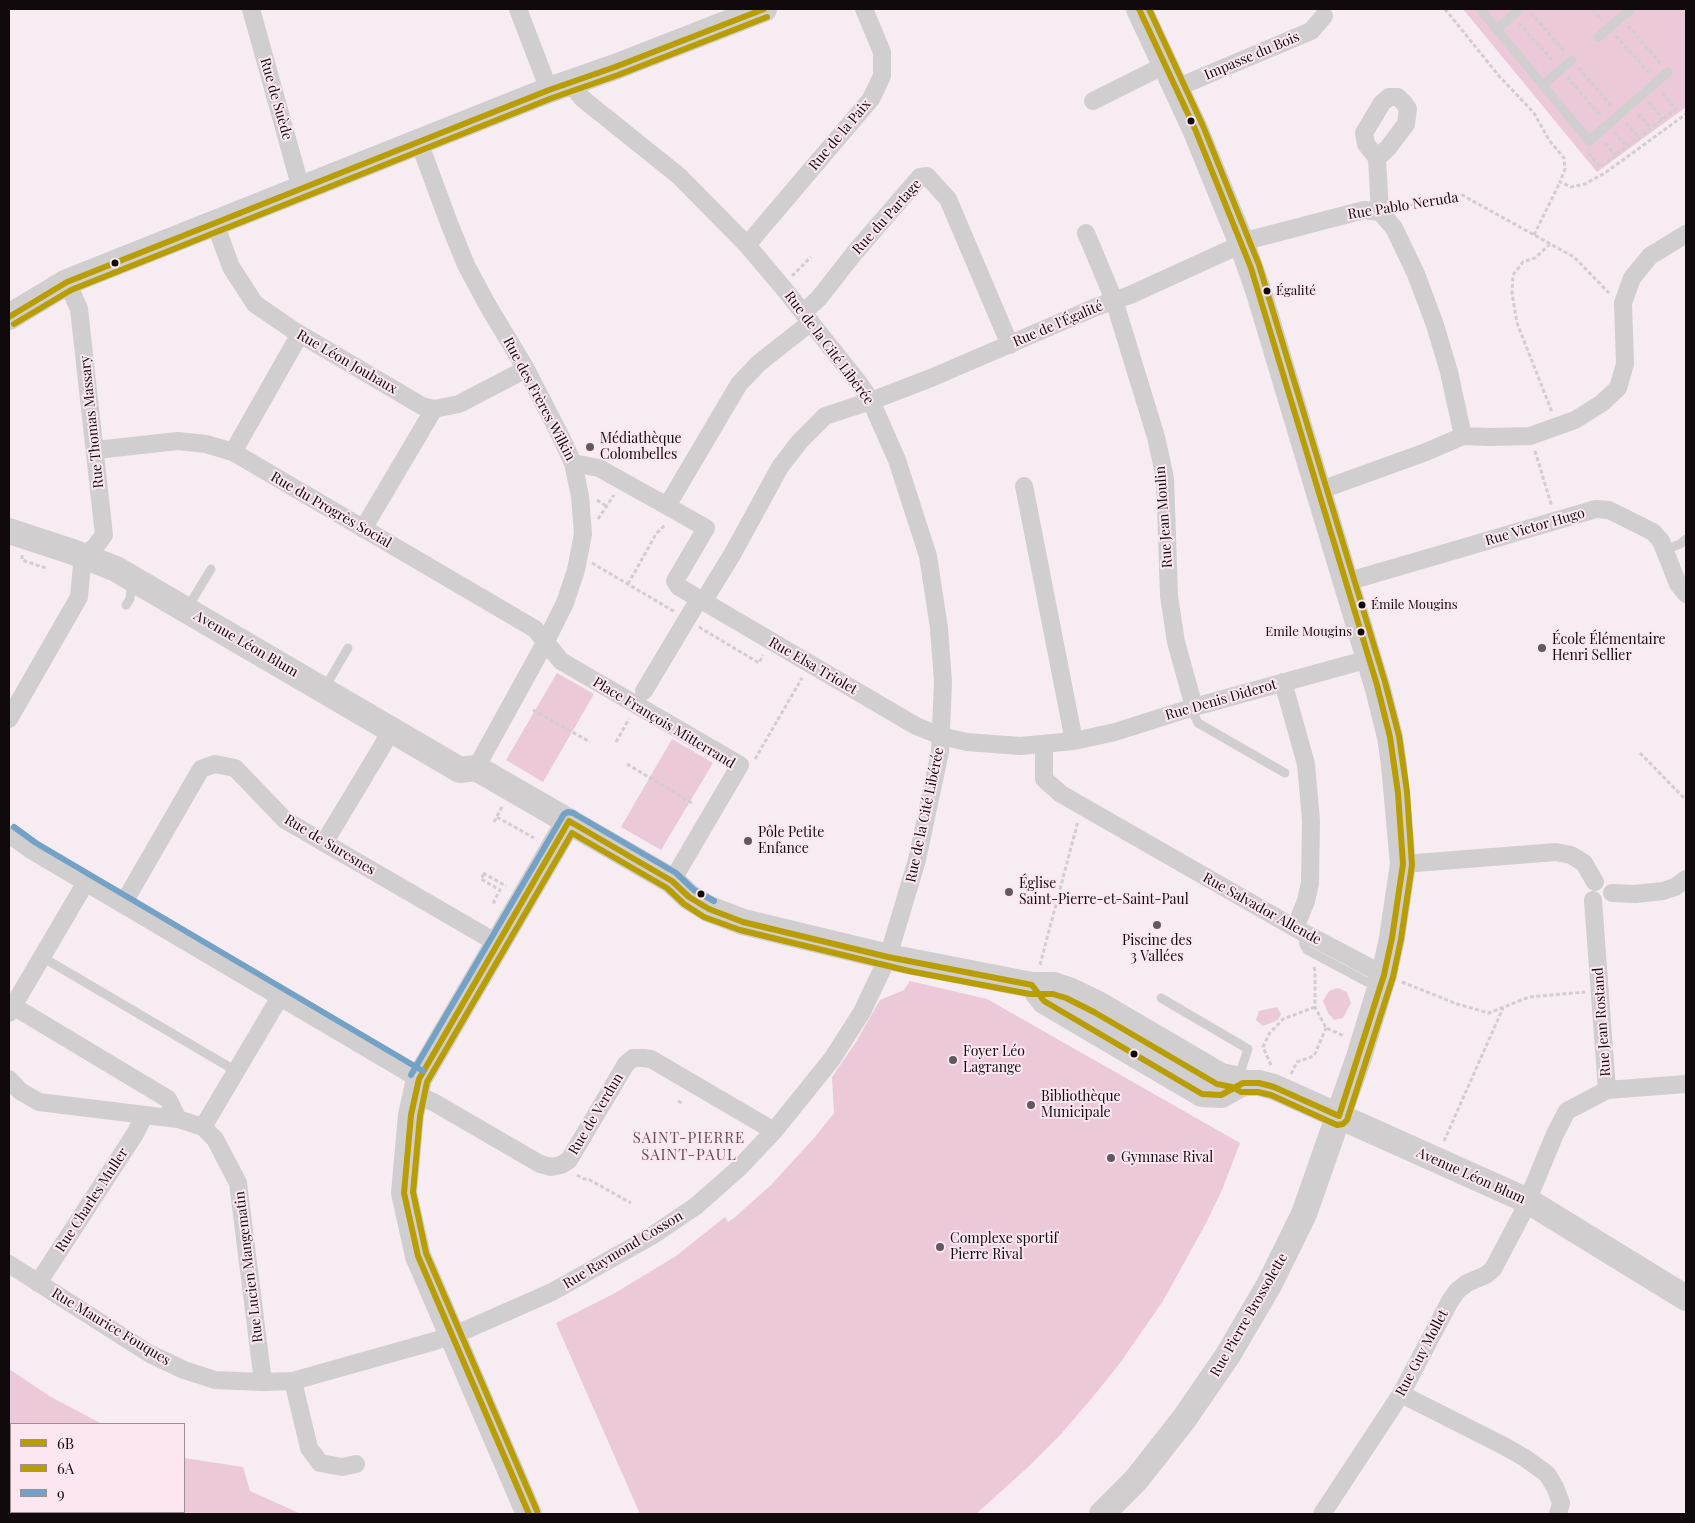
<!DOCTYPE html>
<meta charset="utf-8">
<style>
body{margin:0}
#map{position:relative;width:1695px;height:1523px;overflow:hidden;background:#f7ecf1;font-family:"Playfair Display",serif}
canvas{display:block}
.frame{position:absolute;inset:0;border:10px solid #110a0d;pointer-events:none}
.legend{position:absolute;left:10px;top:1423px;width:175px;height:90px;box-sizing:border-box;background:#fce7f0;border:1px solid #9e8f95;margin:0;padding:6px 9px;list-style:none;font-size:15px;color:#110a0d}
.legend li{display:flex;align-items:center;gap:10px;height:25px}
.legend b{width:25px;border:1px solid #9e8f95}
</style>
<div id="map">
<canvas width="1695" height="1523"></canvas>
<div class="frame"></div>
<ul class="legend">
<li><b style="height:6px;background:#b89e04"></b>6B</li>
<li><b style="height:6px;background:#b89e04"></b>6A</li>
<li><b style="height:6px;background:#74a1c6"></b>9</li>
</ul>
</div>
<script>
const context = document.querySelector('canvas').getContext('2d');
context.lineJoin = 'round';
function fillPath(path, color) {
  context.fillStyle = color;
  context.fill(path, 'evenodd');
}
function poly(rows) {
  const path = new Path2D();
  for (const r of rows) {
    path.moveTo(r[0], r[1]);
    for (let i = 2; i < r.length; i += 2) path.lineTo(r[i], r[i + 1]);
  }
  return path;
}
function stroke(path, color, width, dash) {
  context.strokeStyle = color;
  context.lineWidth = width;
  context.lineCap = dash ? 'butt' : 'round';
  context.setLineDash(dash || []);
  context.stroke(path);
}
function label(font, color, halo, rows, align = 'center') {
  context.font = font + ' "Playfair Display",serif';
  context.lineWidth = 4;
  context.setLineDash([]);
  context.textBaseline = 'middle';
  context.strokeStyle = halo;
  context.fillStyle = color;
  for (const [text, x, y, turn = 0] of rows) {
    context.save();
    context.translate(x, y);
    context.rotate((+turn || 0) * Math.PI / 180);
    context.textAlign = isNaN(turn) ? turn : align;
    if (halo) context.strokeText(text, 0, 0);
    context.fillText(text, 0, 0);
    context.restore();
  }
}
const green = poly([
 [1463,9,1686,9,1686,107,1597,172],
 [557,673,594,694,543,782,506,760],
 [672,739,713,763,661,850,621,827],
 [910,981,987,999,1240,1143,1222,1190,1205,1225,1163,1301,1120,1363,1092,1398,1061,1434,1027,1468,976,1514,640,1514,556,1323,615,1293,676,1256,725,1217,728,1222,734,1218,771,1185,815,1137,834,1113,832,1077,856,1042,880,1000,904,990],
 [1338,988,1347,992,1351,1003,1343,1018,1334,1020,1328,1013,1323,1001,1329,991],
 [1277,1007,1281,1014,1278,1020,1263,1026,1256,1020,1259,1011],
 [9,1369,51,1397,102,1424,11,1424,11,1512,184,1512,184,1458,243,1467,250,1491,301,1514,9,1514]
]);
const path = poly([
 [1445,9,1499,76,1534,113,1549,140,1564,158,1565,169,1560,182,1571,187,1585,184,1605,173,1686,114],
 [1593,9,1602,20],
 [1531,13,1565,52],
 [1519,23,1553,61],
 [1628,26,1660,63],
 [1616,36,1650,74],
 [1579,68,1612,107],
 [1567,77,1601,116],
 [1649,102,1663,119],
 [1638,114,1651,128],
 [1626,123,1639,137],
 [1614,132,1627,147],
 [1605,143,1616,156],
 [1589,153,1600,167,1676,109,1661,92],
 [1398,209,1430,199,1462,195,1574,257,1609,293],
 [1534,235,1560,182],
 [1550,244,1535,258,1523,262,1513,275,1512,293,1517,323,1552,412],
 [792,276,811,257],
 [1535,451,1552,507],
 [597,500,606,506],
 [598,519,614,495],
 [22,555,22,560,46,568],
 [592,563,675,612],
 [628,584,656,534,666,524],
 [699,627,759,663,763,655],
 [533,710,590,742],
 [616,742,629,719],
 [1640,753,1686,800],
 [755,759,802,678],
 [627,764,692,803],
 [497,817,534,838],
 [494,822,502,807],
 [483,873,506,886],
 [484,874,481,879,500,890,494,901,494,904],
 [1040,965,1078,821],
 [1314,967,1315,971,1315,1007,1326,1028,1344,1036],
 [1402,982,1457,1004,1489,1013,1529,997,1585,992],
 [1271,1065,1263,1047,1269,1034,1283,1019,1315,1007],
 [1291,1074,1297,1062,1314,1056,1326,1028],
 [678,1101,682,1103],
 [1444,1141,1503,1008],
 [577,1175,584,1179,588,1179,631,1203]
]);
const lane = poly([
 [1480,9,1589,141,1668,72],
 [1497,29,1520,9],
 [1598,37,1631,9],
 [1543,85,1572,60],
 [1665,550,1680,544,1686,539],
 [126,605,130,599,132,582],
 [188,607,211,569],
 [324,689,348,648],
 [1191,708,1198,723,1285,773],
 [1302,932,1304,945,1307,950,1367,982,1378,977],
 [42,957,236,1071],
 [1161,998,1248,1049,1242,1067,1242,1078]
]);
const street = poly([
 [251,9,301,189],
 [518,9,549,90],
 [1176,88,1311,31,1324,16],
 [1093,101,1165,65],
 [419,142,449,223,466,265,488,306,526,369,560,435,573,463,580,496,583,534,576,570,565,603,546,641,476,768],
 [1377,158,1388,148,1406,124,1408,109,1404,103,1398,97,1389,97,1382,103,1364,133,1366,144,1377,158,1380,212,1394,228,1416,274,1435,325,1449,372,1463,436],
 [217,223,220,237,231,267,255,304,293,330,422,406,434,409,459,404,526,369],
 [1086,233,1114,300,1156,437,1165,478,1169,596,1176,642,1194,707],
 [747,245,871,99,882,76,882,52,864,9],
 [803,313,819,298,856,251,920,177,927,176,948,199,1010,345],
 [96,450,178,441,206,444,233,452,535,629,561,661,740,765,672,881],
 [233,452,300,334],
 [573,463,599,468,667,506,739,384,759,363,811,322],
 [1024,486,1074,741],
 [1318,491,1426,452,1463,436,1490,437,1530,436,1575,420,1602,403,1618,388,1625,364,1623,303,1632,278,1650,256,1686,234],
 [667,506,706,528,675,581,679,587,916,726,941,736,967,742,1020,746,1074,741,1115,732,1194,707,1369,659],
 [363,529,434,409],
 [1346,582,1596,509,1609,510,1653,532,1661,541,1678,584,1686,594],
 [703,602,733,553,780,467,800,441,825,416,871,401,931,378,1096,307,1130,295,1253,239,1364,210,1380,212],
 [1283,682,1306,764,1311,820,1310,883,1306,901,1295,928],
 [644,691,699,599],
 [9,719,79,597,83,555,95,547,104,535,79,309,67,282],
 [1044,745,1044,779,1061,794,1295,928,1384,975],
 [9,834,31,850,419,1079],
 [324,843,383,745,390,729],
 [1403,864,1556,852,1571,855,1584,863,1595,882],
 [1612,893,1635,894,1663,891,1675,887,1686,879],
 [123,904,201,769,215,764,235,768,285,820,497,943],
 [13,1006,168,1099,178,1119],
 [9,1013,86,882],
 [9,1079,20,1091,39,1102,178,1119,203,1127,215,1139,238,1183,263,1382],
 [1607,1090,1686,1084],
 [415,1094,435,1103,540,1164,551,1167,561,1165,569,1160,626,1064,633,1058,643,1058,651,1059,774,1131],
 [203,1127,280,997],
 [9,1264,150,1354,184,1370,215,1380,263,1382,293,1381,435,1341,468,1329,552,1292,650,1237,696,1206,739,1168,774,1131,832,1059,862,1012,888,957,917,860,940,752,943,682,939,628,928,556,897,460,871,401,859,383,785,290,747,245,679,176,583,99,570,83],
 [38,1283,135,1134,144,1116],
 [293,1381,309,1448,320,1463,342,1467,356,1464],
 [1401,1394,1504,1446,1525,1458,1547,1474,1555,1487,1561,1503,1558,1514],
 [1322,1514,1401,1394,1450,1301,1457,1291,1467,1283,1486,1275,1493,1269,1521,1216,1555,1134,1567,1111,1607,1090,1593,900]
]);
const secondary = poly([
 [9,317,67,282,549,90,615,67,764,9],
 [9,531,73,552,116,569,460,770,476,768,514,790,672,881,689,897,709,909,743,922,888,957,1032,985,1054,985,1069,990,1098,1004,1221,1076,1235,1079,1243,1083],
 [1032,985,1044,1001,1202,1094,1221,1095,1243,1083,1259,1083,1274,1087,1528,1201,1686,1298],
 [529,1514,418,1256,404,1193,411,1115,419,1079,569,821],
 [1102,1514,1136,1480,1184,1419,1228,1355,1269,1285,1304,1214,1359,1057,1384,975,1392,938,1403,864,1394,765,1390,737,1378,689,1259,293,1242,244,1195,129,1139,9]
]);
const bus1 = poly([
 [9,317,67,282,549,90,615,67,764,9],
 [529,1514,418,1256,404,1193,411,1115,419,1079,569,821,672,881,689,897,709,909,743,922,888,957,1032,985,1044,1001,1202,1094,1221,1095,1243,1083,1259,1083,1274,1087,1339,1116,1384,975,1392,938,1403,864,1398,793,1390,737,1377,685,1251,268,1195,129,1139,9]
]);
const bus2 = poly([
 [14,324,71,290,552,98,618,75,767,17],
 [537,1511,426,1253,413,1192,420,1116,427,1082,572,833,667,888,684,904,704,917,740,930,909,971,1030,994,1053,994,1066,998,1094,1012,1217,1084,1232,1087,1241,1092,1258,1092,1271,1095,1337,1125,1343,1124,1347,1120,1393,977,1401,939,1412,865,1407,792,1399,736,1385,682,1259,265,1203,126,1149,9]
]);
const bus3 = poly([
 [14,827,36,843,423,1071],
 [411,1075,564,814,568,812,573,813,676,873,694,890,714,901]
]);
const markers = [
 [1191,121,4.5,"#110a0d"],
 [115,263,4.5,"#110a0d"],
 [1267,291,4.5,"#110a0d"],
 [590,447,5,"#62595d"],
 [1362,605,4.5,"#110a0d"],
 [1361,632,4.5,"#110a0d"],
 [1542,648,5,"#62595d"],
 [748,841,5,"#62595d"],
 [1009,892,5,"#62595d"],
 [701,894,4.5,"#110a0d"],
 [1157,925,5,"#62595d"],
 [1134,1054,4.5,"#110a0d"],
 [953,1060,5,"#62595d"],
 [1031,1105,5,"#62595d"],
 [1111,1158,5,"#62595d"],
 [940,1247,5,"#62595d"]
];
const busNames = [
 ["Égalité",1276,291],
 ["Émile Mougins",1371,605],
 ["Emile Mougins",1352,632,"right"]
];
const streetNames = [
 ["Impasse du Bois",1252,56,-23],
 ["Rue de Suède",276,99,74],
 ["Rue de la Paix",840,135,-50],
 ["Rue Pablo Neruda",1403,206,-9],
 ["Rue du Partage",887,217,-48],
 ["Rue de l'Égalité",1058,324,-23],
 ["Rue de la Cité Libérée",829,348,53],
 ["Rue Léon Jouhaux",347,362,30],
 ["Rue des Frères Wilkin",539,399,62],
 ["Rue Thomas Massary",92,422,-96],
 ["Rue du Progrès Social",331,510,30],
 ["Rue Jean Moulin",1164,517,-94],
 ["Rue Victor Hugo",1535,527,-16],
 ["Avenue Léon Blum",246,644,30],
 ["Rue Elsa Triolet",813,666,30],
 ["Rue Denis Diderot",1221,700,-16],
 ["Place François Mitterrand",664,723,31],
 ["Rue de la Cité Libérée",925,815,-78],
 ["Rue de Suresnes",330,845,31],
 ["Rue Salvador Allende",1262,909,29],
 ["Rue Jean Rostand",1602,1022,-94],
 ["Rue de Verdun",596,1114,-59],
 ["Avenue Léon Blum",1471,1176,24],
 ["Rue Charles Muller",92,1200,-57],
 ["Rue Raymond Cosson",623,1250,-31],
 ["Rue Lucien Mangematin",249,1267,-97],
 ["Rue Pierre Brossolette",1249,1315,-60],
 ["Rue Maurice Fouques",111,1327,31],
 ["Rue Guy Mollet",1422,1353,-62]
];
const poiNames = [
 ["Médiathèque",600,439],
 ["Colombelles",600,455],
 ["École Élémentaire",1552,640],
 ["Henri Sellier",1552,656],
 ["Pôle Petite",758,833],
 ["Enfance",758,849],
 ["Église",1019,884],
 ["Saint-Pierre-et-Saint-Paul",1019,900],
 ["Piscine des",1157,941,"center"],
 ["3 Vallées",1157,957,"center"],
 ["Foyer Léo",963,1052],
 ["Lagrange",963,1068],
 ["Bibliothèque",1041,1097],
 ["Municipale",1041,1113],
 ["Gymnase Rival",1121,1158],
 ["Complexe sportif",950,1239],
 ["Pierre Rival",950,1255]
];
const neighbourhoodNames = [
 ["SAINT-PIERRE",689,1138],
 ["SAINT-PAUL",689,1155]
];
fillPath(green, '#ebc9d8');
stroke(path, '#d2cecf', 3, [4, 2.5]);
stroke(lane, '#d1cecf', 9);
stroke(street, '#d1cecf', 18);
stroke(secondary, '#d1cecf', 26);
stroke(bus1, '#b89e04', 6);
stroke(bus2, '#b89e04', 6);
stroke(bus3, '#74a1c6', 6);
for (const [x, y, r, color] of markers) {
  const dot = new Path2D();
  dot.arc(x, y, r, 0, 2 * Math.PI);
  context.fillStyle = color;
  context.fill(dot);
  stroke(dot, '#fce7f0', 2);
}
label('13px', '#110a0d', '#fce7f0', busNames, 'left');
label('14px', '#110a0d', '#fce7f0', streetNames);
label('14px', '#110a0d', '#fce7f0', poiNames, 'left');
context.letterSpacing = '1px';
label('15px', '#604f56', '#fce7f0', neighbourhoodNames);
context.letterSpacing = '0px';
</script>
